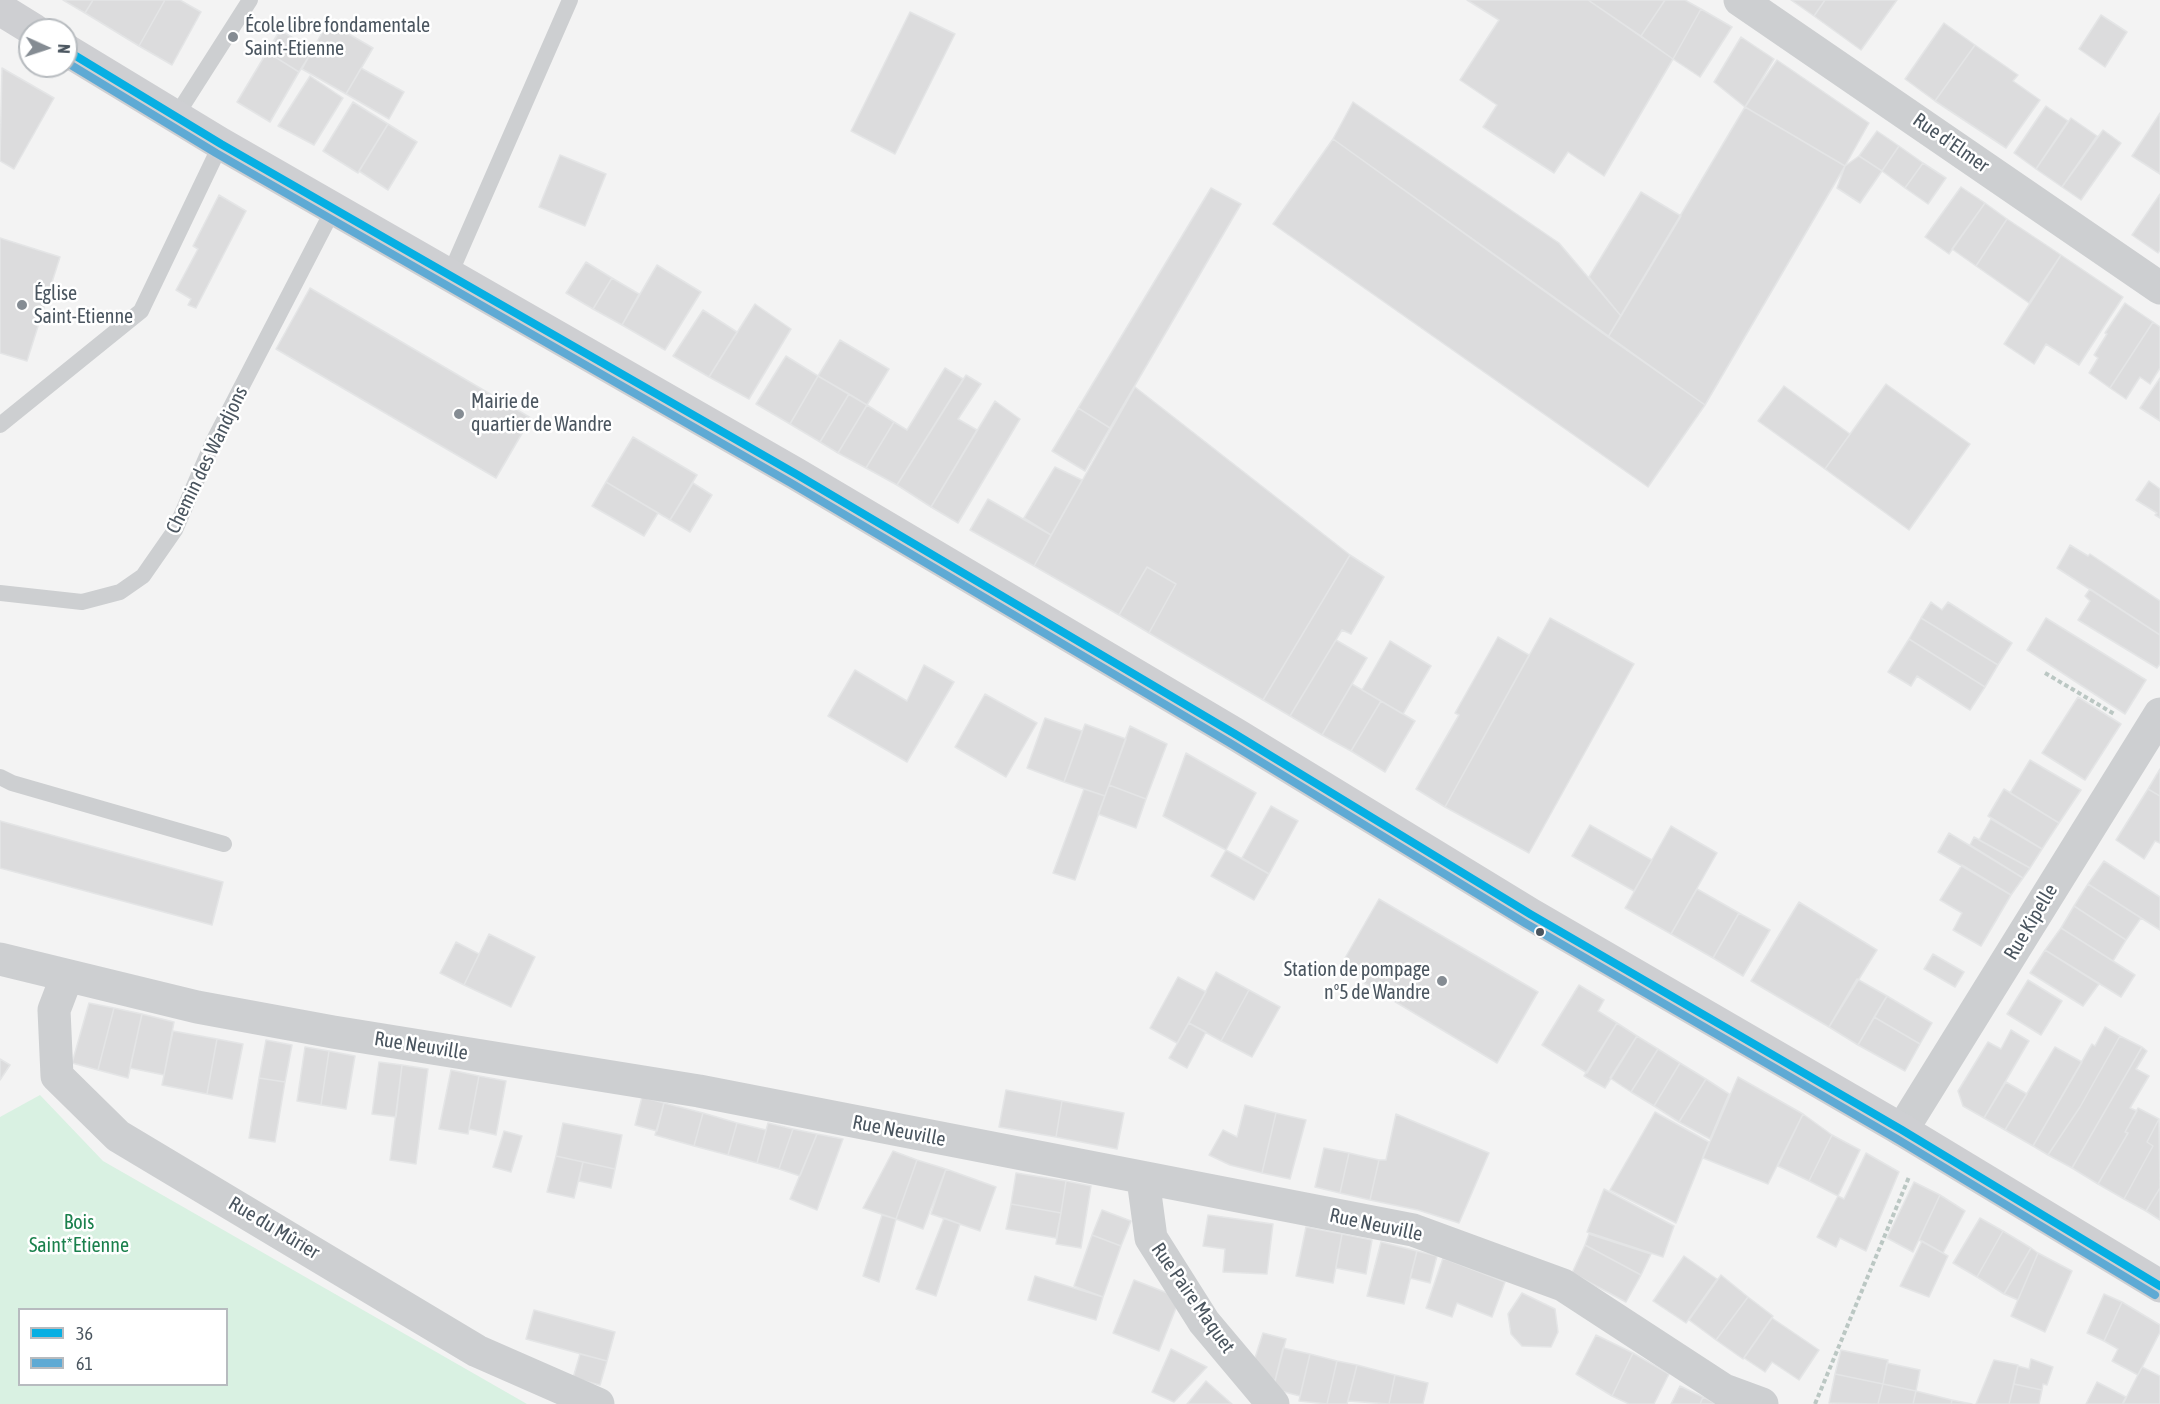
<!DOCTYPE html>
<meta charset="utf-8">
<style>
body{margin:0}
#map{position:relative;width:2160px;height:1404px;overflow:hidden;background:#f3f3f3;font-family:"Asap Condensed",sans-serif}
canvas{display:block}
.legend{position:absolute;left:18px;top:1308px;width:210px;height:78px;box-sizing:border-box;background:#fff;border:2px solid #b7bbbf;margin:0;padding:8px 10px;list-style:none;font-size:18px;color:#4a555f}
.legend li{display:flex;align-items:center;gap:12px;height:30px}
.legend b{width:30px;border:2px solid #b7bbbf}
.north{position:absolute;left:18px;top:18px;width:60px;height:60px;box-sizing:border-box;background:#fff;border:2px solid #b7bbbf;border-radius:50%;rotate:93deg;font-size:16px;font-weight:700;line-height:24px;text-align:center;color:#4a555f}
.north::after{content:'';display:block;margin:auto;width:21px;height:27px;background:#858c93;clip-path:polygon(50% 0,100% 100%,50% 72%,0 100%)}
</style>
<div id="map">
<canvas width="2160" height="1404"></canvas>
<ul class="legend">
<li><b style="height:8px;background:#07afe3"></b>36</li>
<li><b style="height:8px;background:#5faad4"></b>61</li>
</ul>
<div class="north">N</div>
</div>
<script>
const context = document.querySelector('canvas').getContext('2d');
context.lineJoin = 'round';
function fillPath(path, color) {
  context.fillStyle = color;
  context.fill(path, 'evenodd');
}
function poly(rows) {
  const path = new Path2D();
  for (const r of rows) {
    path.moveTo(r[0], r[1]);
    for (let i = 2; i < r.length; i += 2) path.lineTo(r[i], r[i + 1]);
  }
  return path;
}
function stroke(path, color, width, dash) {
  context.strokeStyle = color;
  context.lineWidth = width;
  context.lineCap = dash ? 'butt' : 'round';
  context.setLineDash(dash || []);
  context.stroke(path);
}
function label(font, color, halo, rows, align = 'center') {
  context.font = font + ' "Asap Condensed",sans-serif';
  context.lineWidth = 5;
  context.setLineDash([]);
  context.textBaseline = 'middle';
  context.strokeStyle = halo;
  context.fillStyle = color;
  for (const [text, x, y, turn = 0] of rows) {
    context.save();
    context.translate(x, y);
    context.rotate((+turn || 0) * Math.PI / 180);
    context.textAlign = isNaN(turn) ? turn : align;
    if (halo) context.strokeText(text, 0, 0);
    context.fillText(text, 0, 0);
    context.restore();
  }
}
const green = poly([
 [40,1095,103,1161,527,1404,0,1404,0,1117],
 [20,1310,226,1310,226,1384,20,1384]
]);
const building = poly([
 [63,0,93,0,85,13,63,0],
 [93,0,165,0,139,46,85,13,93,0],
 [165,0,180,0,201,12,172,65,139,46,165,0],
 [1467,0,1588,0,1673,59,1604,176,1568,152,1554,173,1483,127,1497,105,1460,80,1499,20,1467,0],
 [1588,0,1665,0,1641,36,1588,0],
 [1665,0,1685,0,1701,9,1673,59,1641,36,1665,0],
 [1791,0,1825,0,1814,16,1791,0],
 [1825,0,1897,0,1861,50,1814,16,1825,0],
 [1701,9,1732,27,1700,77,1673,59,1701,9],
 [910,12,955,34,895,154,851,131,910,12],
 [2101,15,2127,32,2105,67,2079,49,2101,15],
 [328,22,373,48,346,94,302,69,328,22],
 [1944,23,1975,45,1935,101,1905,79,1944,23],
 [280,30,313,50,299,72,267,52,280,30],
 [1741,37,1774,59,1745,107,1714,82,1741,37],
 [1975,45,2018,75,2013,81,2040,100,2006,148,1935,101,1975,45],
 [267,52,299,72,270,122,237,102,267,52],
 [1777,60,1869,123,1845,166,1745,107,1777,60],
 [2,68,54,98,14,169,0,161,2,68],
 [361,68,404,92,389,119,346,94,361,68],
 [310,76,343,98,314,145,278,126,310,76],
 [353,102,388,124,358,173,323,151,353,102],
 [1353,102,1559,243,1621,316,1608,337,1333,139,1353,102],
 [2046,106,2068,121,2036,169,2014,153,2046,106],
 [1745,107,1845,166,1705,405,1608,337,1745,107],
 [2160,113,2160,174,2132,156,2160,113],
 [2071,118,2097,136,2062,187,2036,169,2071,118],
 [388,124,417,142,388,190,359,171,388,124],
 [2103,130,2121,143,2081,200,2062,187,2103,130],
 [1877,131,1899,146,1882,171,1859,156,1877,131],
 [1333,139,1705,405,1648,487,1273,224,1333,139],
 [1899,146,1923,163,1905,188,1882,171,1899,146],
 [560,155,606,174,585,226,539,207,560,155],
 [1859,156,1882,171,1860,203,1837,188,1845,166,1859,156],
 [1923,163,1946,178,1928,204,1905,188,1923,163],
 [1961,187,1985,203,1949,254,1925,237,1961,187],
 [1211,188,1241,204,1110,428,1078,408,1211,188],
 [1641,192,1681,216,1621,316,1589,277,1641,192],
 [2160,194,2160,250,2158,253,2132,235,2160,194],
 [219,195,246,211,196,308,188,305,191,299,176,290,198,249,193,246,219,195],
 [1985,203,2007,219,1976,266,1952,249,1985,203],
 [2007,219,2061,255,2029,303,1976,266,2007,219],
 [0,238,60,257,27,361,0,353,0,238],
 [2061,255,2123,297,2079,365,2046,344,2034,364,2004,344,2061,255],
 [586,262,612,278,593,309,566,293,586,262],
 [657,265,701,292,665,350,622,325,657,265],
 [612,278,639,294,622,325,593,309,612,278],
 [310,288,531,418,496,478,276,349,310,288],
 [2125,303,2153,322,2110,388,2089,373,2098,358,2094,355,2107,334,2105,333,2125,303],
 [755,304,791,329,749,399,709,377,755,304],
 [703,310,737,332,709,377,673,356,703,310],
 [2153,322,2160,327,2160,368,2150,384,2140,377,2126,399,2110,388,2153,322],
 [840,340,889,369,867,405,818,376,840,340],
 [786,356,818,376,790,424,756,404,786,356],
 [945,368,963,379,897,485,866,468,894,422,907,430,945,368],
 [966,375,981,384,958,419,977,430,931,507,897,485,966,375],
 [818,376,849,394,820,442,790,424,818,376],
 [2160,378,2160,421,2140,408,2160,378],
 [1886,384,1970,444,1909,530,1825,469,1886,384],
 [1784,386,1850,434,1825,469,1758,421,1784,386],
 [1135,387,1350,555,1263,700,1149,633,1176,584,1147,567,1119,615,1034,566,1135,387],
 [849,394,867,405,838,453,820,442,849,394],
 [995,401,1020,419,958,523,931,507,995,401],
 [867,405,894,422,866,468,838,453,867,405],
 [1078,408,1110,428,1085,471,1052,451,1078,408],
 [633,437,697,475,670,520,606,482,633,437],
 [1055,467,1082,480,1051,535,1024,518,1055,467],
 [2149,481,2160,489,2160,518,2155,515,2157,513,2136,500,2149,481],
 [606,482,658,513,644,536,592,506,606,482],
 [693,483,712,495,690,532,670,520,693,483],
 [988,499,1051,535,1034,566,970,530,988,499],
 [2070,545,2088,556,2090,554,2160,601,2160,635,2057,568,2070,545],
 [1350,555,1384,577,1351,634,1342,630,1290,716,1263,700,1350,555],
 [1147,567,1176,584,1149,633,1119,615,1147,567],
 [2090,589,2160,635,2160,664,2157,668,2078,620,2090,601,2085,596,2090,589],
 [1931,602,1942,610,1948,602,2012,643,1998,665,1921,618,1931,602],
 [1550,618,1634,664,1529,853,1445,807,1550,618],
 [1921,618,1998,665,1985,687,1909,639,1921,618],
 [2046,618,2146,680,2125,714,2027,650,2046,618],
 [1498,637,1529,655,1445,807,1416,789,1459,715,1455,713,1498,637],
 [1909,639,1985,687,1970,710,1917,676,1911,686,1888,672,1909,639],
 [1336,640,1367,658,1322,735,1290,716,1336,640],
 [1390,641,1431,666,1403,714,1362,690,1390,641],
 [924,665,954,682,907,762,828,716,855,670,907,701,924,665],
 [1352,684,1381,701,1351,751,1322,735,1352,684],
 [985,694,1037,723,1006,777,955,747,985,694],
 [2078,697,2121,724,2085,780,2042,753,2078,697],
 [1381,701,1415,721,1385,772,1351,751,1381,701],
 [1045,718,1082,731,1064,782,1027,768,1045,718],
 [1085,724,1126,739,1105,796,1064,782,1085,724],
 [1130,726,1167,744,1146,799,1109,785,1130,726],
 [1186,753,1256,793,1226,850,1163,816,1186,753],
 [2030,760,2081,790,2059,823,2010,793,2030,760],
 [2160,769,2160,796,2148,789,2160,769],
 [1109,785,1146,799,1136,828,1098,814,1109,785],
 [1084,789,1105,796,1075,880,1053,873,1084,789],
 [2004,789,2059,823,2042,849,1988,816,2004,789],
 [2148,789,2160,796,2160,843,2155,841,2144,859,2116,840,2148,789],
 [1271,806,1298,821,1269,874,1242,858,1271,806],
 [1991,819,2042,849,2030,868,1979,840,1991,819],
 [0,821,223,882,212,925,0,868,0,821],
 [1590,825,1652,860,1634,891,1572,856,1590,825],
 [1671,826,1717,853,1671,934,1625,908,1671,826],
 [1949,833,2023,878,2011,895,1938,852,1949,833],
 [1974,837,2030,868,2023,878,1970,845,1974,837],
 [1226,850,1269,874,1254,900,1211,876,1226,850],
 [2104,861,2160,897,2160,930,2088,884,2104,861],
 [1962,865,2011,895,1981,946,1953,930,1962,913,1940,900,1962,865],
 [2088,884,2141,918,2126,940,2074,906,2088,884],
 [1697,889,1739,913,1713,958,1671,934,1697,889],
 [1379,899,1538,992,1497,1063,1364,983,1366,979,1341,965,1379,899],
 [1799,902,1877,950,1829,1027,1751,981,1799,902],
 [2074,906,2126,940,2113,961,2061,928,2074,906],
 [1739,913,1770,930,1743,976,1713,958,1739,913],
 [2061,928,2135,975,2121,997,2045,950,2061,928],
 [489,934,535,957,511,1007,464,985,489,934],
 [456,942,479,954,464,985,440,973,456,942],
 [2045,950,2099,984,2083,1006,2030,973,2045,950],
 [1933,954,1964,972,1955,987,1924,969,1933,954],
 [1216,972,1249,990,1221,1041,1189,1023,1216,972],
 [1178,977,1206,992,1177,1043,1150,1028,1178,977],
 [1857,979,1887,996,1858,1045,1829,1027,1857,979],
 [2028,980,2062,1001,2041,1035,2007,1014,2028,980],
 [1579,985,1604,1000,1598,1011,1617,1023,1587,1073,1542,1045,1579,985],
 [1249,990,1280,1007,1252,1057,1221,1041,1249,990],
 [1887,996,1932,1023,1920,1044,1874,1017,1887,996],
 [89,1003,114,1008,98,1070,72,1063,89,1003],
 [114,1008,142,1014,128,1078,98,1070,114,1008],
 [142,1014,174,1022,164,1075,130,1068,142,1014],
 [1874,1017,1920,1044,1905,1071,1858,1045,1874,1017],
 [1189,1023,1206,1032,1187,1068,1169,1058,1189,1023],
 [1617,1023,1637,1036,1605,1088,1584,1076,1617,1023],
 [2105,1027,2120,1036,2080,1107,2048,1155,2033,1146,2092,1044,2095,1046,2105,1027],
 [2011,1030,2029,1041,1984,1118,1963,1106,1958,1091,1988,1042,2001,1049,2011,1030],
 [173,1031,217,1039,207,1094,162,1085,173,1031],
 [1637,1036,1658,1049,1631,1092,1610,1078,1637,1036],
 [2120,1036,2142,1047,2072,1168,2048,1155,2080,1107,2120,1036],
 [217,1039,243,1044,232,1099,207,1094,217,1039],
 [266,1040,292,1045,285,1082,259,1078,266,1040],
 [305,1047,329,1051,321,1105,297,1101,305,1047],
 [2055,1047,2082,1062,2033,1146,2005,1130,2055,1047],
 [2142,1047,2147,1051,2136,1069,2149,1076,2130,1108,2137,1111,2125,1132,2128,1133,2098,1184,2072,1168,2142,1047],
 [1658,1049,1680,1063,1654,1106,1631,1092,1658,1049],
 [329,1051,355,1056,346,1109,321,1105,329,1051],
 [0,1059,10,1065,0,1080,0,1059],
 [379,1062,402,1065,396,1117,372,1114,379,1062],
 [1680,1063,1706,1079,1679,1122,1654,1106,1680,1063],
 [402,1065,428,1069,416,1164,390,1160,402,1065],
 [451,1070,479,1076,468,1134,439,1129,451,1070],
 [479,1076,506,1081,496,1135,469,1129,479,1076],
 [1738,1077,1803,1114,1768,1184,1703,1158,1738,1077],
 [259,1078,285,1082,275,1142,249,1138,259,1078],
 [1706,1079,1729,1094,1710,1139,1679,1122,1706,1079],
 [2006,1082,2027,1094,2005,1130,1984,1118,2006,1082],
 [1006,1090,1062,1101,1056,1137,999,1127,1006,1090],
 [642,1097,664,1103,657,1131,635,1125,642,1097],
 [1062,1101,1124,1113,1117,1149,1056,1137,1062,1101],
 [664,1103,703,1113,694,1146,655,1135,664,1103],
 [1245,1105,1276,1113,1262,1173,1230,1165,1209,1155,1223,1130,1237,1137,1245,1105],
 [2138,1108,2159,1119,2147,1142,2153,1146,2124,1199,2098,1184,2128,1133,2125,1132,2138,1108],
 [1655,1112,1709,1142,1676,1223,1610,1190,1655,1112],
 [703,1113,737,1123,728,1155,694,1146,703,1113],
 [1276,1113,1306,1120,1290,1179,1262,1173,1276,1113],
 [1396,1114,1489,1153,1459,1223,1418,1210,1370,1200,1379,1160,1386,1160,1396,1114],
 [1803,1114,1832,1135,1809,1181,1778,1166,1803,1114],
 [2159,1119,2160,1188,2146,1211,2124,1199,2153,1146,2147,1142,2159,1119],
 [563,1123,622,1135,615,1169,556,1156,563,1123],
 [737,1123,766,1130,757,1163,728,1155,737,1123],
 [768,1123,793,1129,779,1169,757,1163,768,1123],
 [793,1129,817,1134,800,1176,779,1169,793,1129],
 [504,1131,522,1136,511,1172,493,1167,504,1131],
 [817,1134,843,1139,817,1210,790,1199,817,1134],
 [1832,1135,1860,1150,1838,1196,1809,1181,1832,1135],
 [1324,1148,1349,1153,1340,1193,1315,1187,1324,1148],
 [893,1151,917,1160,896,1219,863,1208,893,1151],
 [1349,1153,1379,1160,1370,1200,1340,1193,1349,1153],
 [1866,1153,1899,1172,1866,1251,1840,1238,1836,1247,1817,1237,1838,1196,1844,1199,1866,1153],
 [556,1156,583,1162,574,1198,547,1192,556,1156],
 [917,1160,946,1169,923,1229,896,1219,917,1160],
 [583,1162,615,1169,611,1188,579,1181,583,1162],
 [946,1169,996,1187,980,1231,931,1214,946,1169],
 [1016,1173,1066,1181,1061,1213,1011,1204,1016,1173],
 [1066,1181,1091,1186,1081,1248,1056,1244,1066,1181],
 [1914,1182,1940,1195,1913,1252,1887,1238,1914,1182],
 [2160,1188,2160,1220,2146,1211,2160,1188],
 [1604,1189,1674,1226,1663,1257,1587,1232,1604,1189],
 [1940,1195,1965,1211,1943,1253,1919,1240,1940,1195],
 [1011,1204,1061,1213,1056,1238,1006,1229,1011,1204],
 [1102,1210,1131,1221,1121,1246,1092,1235,1102,1210],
 [882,1215,896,1219,879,1282,863,1276,882,1215],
 [1208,1215,1273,1224,1267,1274,1223,1272,1225,1249,1203,1246,1208,1215],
 [944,1218,960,1224,936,1296,916,1289,944,1218],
 [1980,1218,2003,1231,1977,1277,1953,1263,1980,1218],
 [1306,1227,1342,1234,1333,1283,1296,1276,1306,1227],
 [2003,1231,2031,1248,2004,1294,1977,1277,2003,1231],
 [1342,1234,1372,1240,1366,1274,1336,1268,1342,1234],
 [1589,1234,1651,1254,1641,1275,1585,1245,1589,1234],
 [1092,1235,1121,1246,1103,1297,1074,1286,1092,1235],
 [1922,1241,1948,1256,1929,1297,1900,1286,1922,1241],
 [1381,1242,1417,1251,1404,1304,1367,1296,1381,1242],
 [1585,1245,1641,1275,1626,1302,1572,1273,1585,1245],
 [2031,1248,2038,1253,2018,1300,2004,1294,2031,1248],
 [1417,1251,1437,1256,1430,1283,1410,1278,1417,1251],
 [2038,1253,2072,1271,2045,1332,2011,1316,2038,1253],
 [1684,1256,1717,1279,1686,1323,1653,1301,1684,1256],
 [1443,1258,1505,1282,1492,1317,1457,1303,1452,1317,1426,1308,1443,1258],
 [1721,1275,1748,1297,1716,1340,1689,1320,1721,1275],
 [1035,1276,1103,1297,1096,1320,1028,1300,1035,1276],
 [1134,1280,1180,1298,1159,1351,1113,1333,1134,1280],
 [1522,1293,1555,1309,1558,1332,1551,1347,1522,1346,1511,1334,1508,1314,1522,1293],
 [2104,1294,2122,1302,2104,1341,2087,1333,2104,1294],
 [1748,1297,1773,1316,1743,1359,1716,1340,1748,1297],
 [2122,1302,2160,1325,2160,1332,2138,1375,2112,1361,2118,1349,2104,1341,2122,1302],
 [534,1310,615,1332,607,1361,526,1339,534,1310],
 [1772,1318,1819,1350,1799,1380,1772,1362,1765,1372,1744,1358,1772,1318],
 [1263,1333,1286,1339,1275,1381,1253,1364,1263,1333],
 [1596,1335,1633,1353,1612,1396,1576,1374,1596,1335],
 [1283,1348,1310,1354,1300,1396,1273,1389,1283,1348],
 [1171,1349,1207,1367,1174,1402,1152,1392,1171,1349],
 [1841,1350,1888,1360,1883,1384,1835,1374,1841,1350],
 [1633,1353,1669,1374,1654,1404,1629,1404,1612,1396,1633,1353],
 [580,1354,607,1361,600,1385,573,1378,580,1354],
 [1310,1354,1337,1361,1327,1404,1299,1401,1310,1354],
 [2031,1359,2053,1367,2047,1385,2043,1384,2042,1390,2014,1384,2018,1366,2029,1369,2031,1359],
 [1994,1360,2018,1365,2009,1404,1976,1404,1994,1360],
 [1337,1361,1357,1365,1347,1404,1327,1404,1337,1361],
 [1887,1363,1920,1370,1916,1391,1883,1384,1887,1363],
 [1357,1365,1395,1375,1389,1404,1348,1401,1357,1365],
 [2142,1367,2160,1376,2160,1404,2123,1404,2142,1367],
 [1835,1374,1883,1384,1878,1404,1829,1403,1835,1374],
 [1395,1375,1428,1383,1423,1404,1389,1404,1395,1375],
 [1206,1381,1232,1404,1187,1404,1206,1381],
 [2097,1382,2126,1397,2122,1404,2086,1404,2097,1382],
 [1883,1384,1916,1391,1913,1404,1878,1404,1883,1384],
 [2014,1384,2042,1390,2039,1404,2009,1404,2014,1384],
 [1680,1386,1703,1397,1700,1404,1671,1404,1680,1386],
 [1916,1391,1952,1400,1951,1404,1913,1404,1916,1391],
 [1703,1397,1717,1404,1700,1404,1703,1397],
 [1952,1400,1972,1404,1951,1404,1952,1400]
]);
const path = poly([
 [2045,673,2116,715],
 [1815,1404,1909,1177]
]);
const lane = poly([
 [176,116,250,0],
 [450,274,570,0],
 [0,425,141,311,221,144],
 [0,593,82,602,120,592,143,576,175,530,214,440,334,208],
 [0,777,12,783,224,844]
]);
const street = poly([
 [1740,0,2160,288],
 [0,959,197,1007,333,1032,699,1091,1413,1230,1563,1285,1724,1390,1762,1404],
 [67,976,54,1010,57,1076,118,1136,477,1351,598,1404],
 [1902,1130,2160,714],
 [1143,1179,1151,1238,1204,1322,1273,1404]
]);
const secondary = poly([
 [0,9,34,30],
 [66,50,221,144,796,474,1235,734,1530,914,1902,1130,2160,1286]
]);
const bus1 = poly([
 [66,50,221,144,796,474,1235,734,1530,914,1902,1130,2160,1286]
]);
const bus2 = poly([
 [66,62,216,153,791,483,1230,743,1525,923,1897,1139,2155,1295]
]);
const markers = [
 [233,37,6,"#858c93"],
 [22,305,6,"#858c93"],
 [459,414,6,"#858c93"],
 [1540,932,5,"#4a555f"],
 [1442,981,6,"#858c93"]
];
const poiNames = [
 ["École libre fondamentale",245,26],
 ["Saint-Etienne",245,49],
 ["Église",34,294],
 ["Saint-Etienne",34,317],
 ["Mairie de",471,402],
 ["quartier de Wandre",471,425],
 ["Station de pompage",1430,970,"right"],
 ["n°5 de Wandre",1430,993,"right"]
];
const streetNames = [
 ["Rue d'Elmer",1951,143,35],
 ["Chemin des Wandjons",207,460,-64],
 ["Rue Kipelle",2031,922,-59],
 ["Rue Neuville",421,1046,9],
 ["Rue Neuville",899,1131,11],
 ["Rue Neuville",1376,1225,12],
 ["Rue du Mûrier",274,1228,31],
 ["Rue Paire Maquet",1193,1298,55]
];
const parkNames = [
 ["Bois",79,1223],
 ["Saint*Etienne",79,1246]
];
fillPath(green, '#d9f1e2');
fillPath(building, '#dcdcdd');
stroke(building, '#e4e5e6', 1.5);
stroke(path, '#bbc7c3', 4, [4.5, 3]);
stroke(lane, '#cdcfd1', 16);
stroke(street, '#cdcfd1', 33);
stroke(secondary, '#cecfd2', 33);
stroke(bus1, '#07afe3', 8);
stroke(bus2, '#5faad4', 8);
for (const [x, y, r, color] of markers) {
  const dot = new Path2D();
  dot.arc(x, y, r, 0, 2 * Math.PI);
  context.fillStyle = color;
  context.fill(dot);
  stroke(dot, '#fff', 2);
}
label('20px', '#4a555f', '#fff', poiNames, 'left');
label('20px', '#4a555f', '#fff', streetNames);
label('20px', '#1b814d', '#fff', parkNames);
</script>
